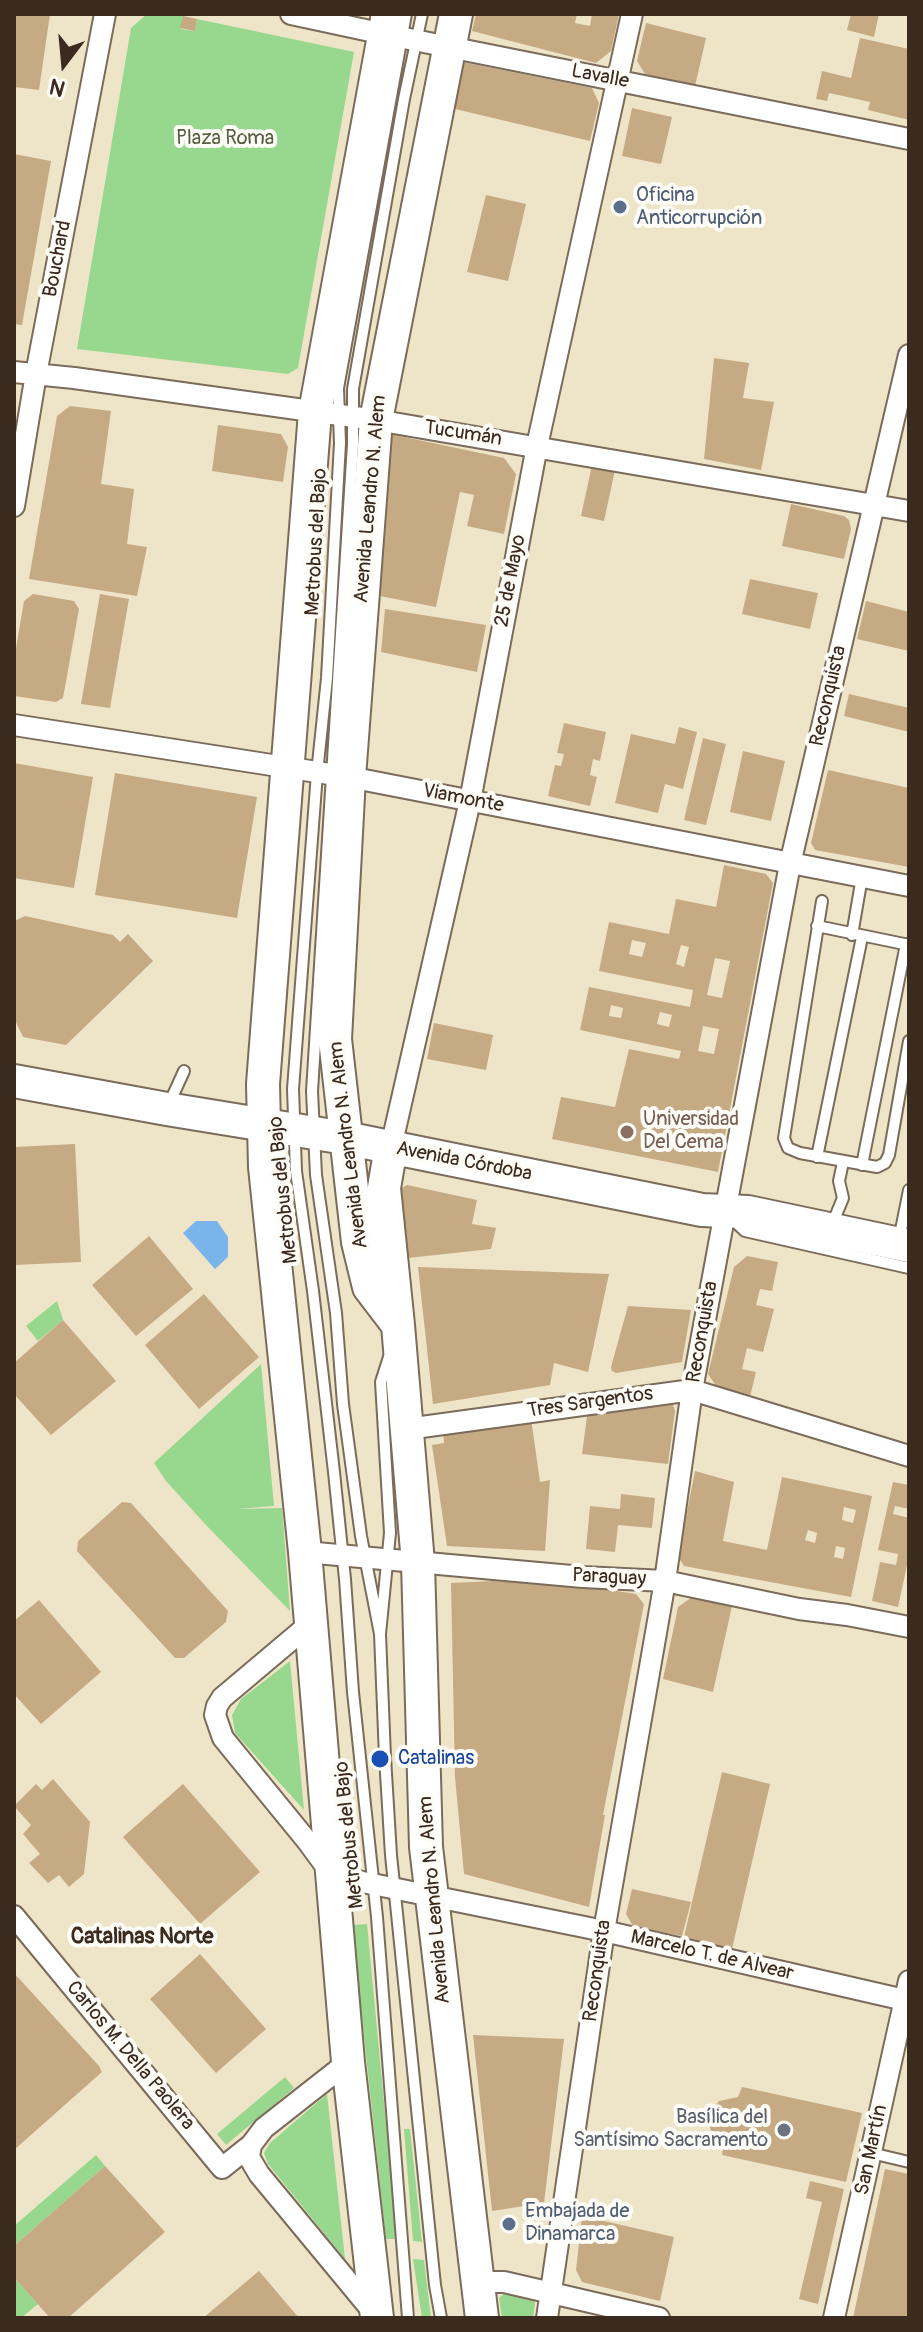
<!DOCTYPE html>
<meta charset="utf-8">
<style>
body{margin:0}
#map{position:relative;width:923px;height:2332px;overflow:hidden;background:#eee5c8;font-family:Pangolin,sans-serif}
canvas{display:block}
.frame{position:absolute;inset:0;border:16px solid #3b2a1e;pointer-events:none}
.north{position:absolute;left:24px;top:24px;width:80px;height:80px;-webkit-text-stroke:6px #fdfcf7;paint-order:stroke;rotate:196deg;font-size:22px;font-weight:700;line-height:32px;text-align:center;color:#3b2a1e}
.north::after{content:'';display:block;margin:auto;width:28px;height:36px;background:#3b2a1e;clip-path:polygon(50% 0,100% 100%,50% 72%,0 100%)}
</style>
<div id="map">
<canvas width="923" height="2332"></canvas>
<div class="frame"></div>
<div class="north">N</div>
</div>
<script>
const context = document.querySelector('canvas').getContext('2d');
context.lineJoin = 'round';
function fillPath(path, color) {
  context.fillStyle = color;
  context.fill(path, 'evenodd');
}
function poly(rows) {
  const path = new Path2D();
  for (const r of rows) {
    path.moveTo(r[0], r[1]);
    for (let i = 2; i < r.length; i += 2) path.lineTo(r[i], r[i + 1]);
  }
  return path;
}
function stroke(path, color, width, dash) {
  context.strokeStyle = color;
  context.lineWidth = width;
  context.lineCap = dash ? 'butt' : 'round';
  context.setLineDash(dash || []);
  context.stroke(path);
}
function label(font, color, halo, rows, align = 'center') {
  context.font = font + ' Pangolin,sans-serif';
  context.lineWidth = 8;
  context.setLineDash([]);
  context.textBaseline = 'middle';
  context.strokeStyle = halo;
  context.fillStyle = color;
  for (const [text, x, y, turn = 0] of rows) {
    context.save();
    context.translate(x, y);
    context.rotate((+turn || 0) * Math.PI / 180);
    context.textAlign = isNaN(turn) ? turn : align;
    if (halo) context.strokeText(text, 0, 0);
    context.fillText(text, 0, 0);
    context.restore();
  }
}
const green = poly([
 [147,14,183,16,181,29,195,31,197,19,354,52,298,368,288,374,77,349,131,28],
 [57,1301,63,1320,38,1341,26,1326],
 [261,1364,274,1506,237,1509,282,1508,290,1611,205,1524,166,1481,154,1463],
 [290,1661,304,1810,235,1733,232,1715,241,1699],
 [367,1924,397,2239,386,2239,352,1925],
 [285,2077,294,2088,226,2145,217,2134],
 [327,2094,345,2259,268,2164,264,2153,270,2143],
 [404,2129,410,2129,422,2242,413,2241],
 [96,2155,105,2166,14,2246,14,2226],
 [413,2259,424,2260,431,2318,422,2318],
 [14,2277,38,2304,21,2318,14,2318],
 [506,2292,533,2300,535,2303,533,2318,502,2318,499,2298]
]);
const water = poly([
 [196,1221,217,1221,228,1237,228,1257,215,1269,183,1233]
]);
const building = poly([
 [14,14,50,14,39,90,14,87],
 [476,14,577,14,575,23,590,26,592,14,619,14,611,51,596,63,472,31],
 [851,14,879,14,874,37,847,30],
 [183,16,197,19,195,31,180,28],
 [646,23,706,38,695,86,645,74,637,61],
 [860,38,909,49,909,120,868,110,870,102,829,93,827,101,816,99,822,71,851,78],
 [462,62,592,88,599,103,590,141,451,108],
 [632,108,672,117,661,164,622,156],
 [14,154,51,161,22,325,14,324],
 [486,195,526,204,508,281,467,272],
 [714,358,749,363,743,398,774,402,761,470,704,459],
 [70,406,111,411,101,484,134,489,127,544,147,547,137,596,29,579,57,416],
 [218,425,281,434,288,447,283,482,212,471],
 [385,433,504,458,516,474,504,534,467,526,474,495,460,492,436,607,380,596],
 [592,465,615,470,604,521,581,516],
 [791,504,844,516,849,520,851,529,844,559,782,546],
 [750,579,818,593,810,629,742,614],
 [33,594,74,601,79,609,63,698,56,702,14,696,14,660,24,601],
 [100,594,129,599,110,708,81,704],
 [866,601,909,612,909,651,857,639],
 [385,609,486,625,477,672,381,652],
 [849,694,909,708,909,732,844,716],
 [564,723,606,732,600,761,593,759,590,775,597,777,590,806,548,796,555,765,561,766,564,754,557,753],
 [679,727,697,732,683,789,665,784,658,813,615,803,631,734,675,744],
 [703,738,726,744,706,825,684,820],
 [743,751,785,761,771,821,730,812],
 [14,763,93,777,74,888,14,878],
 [828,770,909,788,909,867,815,850,811,843],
 [115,773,257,797,237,918,95,895],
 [724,865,766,874,773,883,718,1172,552,1139,561,1097,615,1107,629,1049,679,1059,681,1051,580,1030,589,987,690,1007,693,990,599,971,609,922,669,934,676,899,716,907],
 [632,940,646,943,642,957,629,954],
 [681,945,689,947,684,967,676,964],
 [715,958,730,961,722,998,707,995],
 [611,1005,623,1008,621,1018,609,1016],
 [660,1012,672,1015,669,1027,657,1024],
 [703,1026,719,1029,714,1054,698,1051],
 [25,916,113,935,120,942,128,934,153,961,66,1045,23,1037,14,1018,14,921],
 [434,1023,493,1035,486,1070,427,1059],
 [75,1144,81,1262,14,1265,14,1147],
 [407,1185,477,1200,472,1224,496,1228,491,1249,408,1258,396,1191],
 [149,1236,193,1289,136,1336,92,1285],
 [747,1256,778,1262,772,1291,760,1289,756,1305,774,1309,763,1352,747,1348,742,1369,756,1372,750,1397,718,1389,708,1374,734,1267],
 [418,1267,609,1274,588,1372,554,1363,550,1385,433,1404],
 [204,1294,259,1357,199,1409,145,1345],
 [628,1306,691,1310,682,1362,616,1373,612,1371,611,1367],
 [63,1320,116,1381,51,1435,14,1394,14,1363],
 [672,1402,675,1411,668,1464,582,1454,588,1409],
 [531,1418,540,1482,550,1480,545,1551,447,1546,432,1445,444,1443,443,1430],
 [695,1471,734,1482,723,1541,767,1550,782,1477,872,1496,851,1597,684,1566,678,1557],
 [844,1507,856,1510,853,1523,842,1520],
 [808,1530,817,1533,815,1543,805,1540],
 [836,1546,845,1548,843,1559,834,1557],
 [893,1482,909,1485,909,1509,895,1506,893,1514,909,1518,909,1556,898,1607,872,1601,880,1562,896,1565,898,1554,878,1550],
 [621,1494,655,1498,652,1528,618,1525,615,1552,586,1549,590,1506,620,1509],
 [122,1502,131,1503,228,1611,226,1622,184,1658,175,1658,77,1551,78,1541],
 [493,1581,585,1586,636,1594,644,1604,603,1815,605,1815,589,1907,464,1874,455,1777,451,1583],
 [692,1597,732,1606,713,1692,663,1679,678,1607],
 [39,1600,101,1672,41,1724,14,1694,14,1621],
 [722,1772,770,1784,732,1949,684,1937],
 [53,1779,90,1822,84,1874,69,1887,59,1875,48,1883,29,1863,40,1854,23,1834,31,1825,14,1806,36,1784,42,1790],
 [183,1784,260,1872,200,1924,123,1837],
 [632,1889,691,1902,682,1936,633,1926,626,1914],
 [200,1954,266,2029,216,2073,150,1999],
 [14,1973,99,2066,102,2072,14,2150],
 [473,2035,564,2039,544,2203,492,2211],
 [742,2087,862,2113,846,2182,722,2155,724,2143,713,2136,709,2125,710,2113,719,2101,738,2097],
 [105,2166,165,2232,68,2318,50,2318,14,2277,14,2246],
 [885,2169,909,2174,909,2313,904,2318,853,2318],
 [810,2181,844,2189,818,2304,799,2299,822,2202,806,2198],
 [582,2216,674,2237,660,2301,582,2282,576,2270],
 [259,2271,299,2318,203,2318]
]);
const lane = poly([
 [406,14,338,388,340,443,327,678,317,773,293,1089,296,1171,313,1291,334,1472,345,1579,353,1692,377,1917,408,2318],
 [822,901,784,1138,788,1148,800,1153,877,1167,885,1163,889,1155,909,1041],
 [817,926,909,945],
 [852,935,862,877],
 [169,1104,184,1071],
 [817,1157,862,937],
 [862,1165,906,944],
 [732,1219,745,1231,909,1268],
 [831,1227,843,1198,839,1181,843,1162],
 [899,1240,909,1190],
 [389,1357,381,1382,390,1533,380,1634,385,1757,391,1855,435,2285,441,2318],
 [380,1634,361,1536,343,1404,336,1313,316,1175,312,1091,353,444,353,389,404,99,422,14],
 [871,2153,909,2162]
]);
const street = poly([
 [291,14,384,34,909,139],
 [14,372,74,378,376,420,909,511],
 [14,506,36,374,105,14],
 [14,725,349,777,909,886],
 [391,1147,470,801,537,446,632,14],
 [407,1429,692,1390,909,1456],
 [305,1552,583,1577,665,1581,799,1609,847,1615,909,1627],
 [311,1623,222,1698,217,1706,215,1715,223,1738,308,1842,333,1876,604,1931,909,2001],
 [14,1916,222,2168,251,2145],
 [348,2062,264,2128,251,2145,249,2157,259,2174,374,2313],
 [477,2282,504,2282,659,2318],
 [547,2318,604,1931,665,1581,692,1390,725,1212,790,864,909,355],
 [834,2318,909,1981]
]);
const primary = poly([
 [14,1081,167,1109,345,1138,702,1210,748,1212,909,1246],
 [391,1147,384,1188,398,1325,418,1563,426,1847,482,2318],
 [398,1325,369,1287,358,1242,335,1039,349,777,376,420,456,14],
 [377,2318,348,2062,305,1552,265,1167,263,1084,315,412,388,14]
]);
const markers = [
 [620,207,8,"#5c6f8a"],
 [627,1132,8,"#8d6e63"],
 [380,1759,10,"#1a4fb4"],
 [784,2130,8,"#6b7280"],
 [509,2224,8,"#5c6f8a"]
];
const streetNames = [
 ["Lavalle",600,77,11],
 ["Bouchard",58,259,-79],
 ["Tucumán",463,434,9],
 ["Avenida Leandro N. Alem",371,499,-85],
 ["Metrobus del Bajo",317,542,-87],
 ["25 de Mayo",511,581,-79],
 ["Reconquista",829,696,-77],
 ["Viamonte",463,799,11],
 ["Avenida Leandro N. Alem",349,1145,-97],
 ["Avenida Córdoba",464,1162,11],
 ["Metrobus del Bajo",284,1190,-96],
 ["Reconquista",703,1332,-80],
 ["Tres Sargentos",590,1403,-8],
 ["Paraguay",609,1578,3],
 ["Metrobus del Bajo",350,1835,-96],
 ["Avenida Leandro N. Alem",435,1900,-95],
 ["Marcelo T. de Alvear",712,1956,13],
 ["Reconquista",598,1971,-82],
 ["Carlos M. Della Paolera",130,2056,50],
 ["San Martín",872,2150,-78]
];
const parkNames = [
 ["Plaza Roma",225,139]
];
const serviceNames = [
 ["Oficina",636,196],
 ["Anticorrupción",636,219],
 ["Embajada de",525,2212],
 ["Dinamarca",525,2235]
];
const educationNames = [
 ["Universidad",643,1120],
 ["Del Cema",643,1143]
];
const transitNames = [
 ["Catalinas",398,1759]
];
const worshipNames = [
 ["Basílica del",768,2118],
 ["Santísimo Sacramento",768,2141]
];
const neighbourhoodNames = [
 ["Catalinas Norte",142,1937]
];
fillPath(green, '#97d78e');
fillPath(water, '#79b4ea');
fillPath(building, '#c6aa84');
stroke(lane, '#7a6b5a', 14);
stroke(street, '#7a6b5a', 24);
stroke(primary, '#7a6b5a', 36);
stroke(lane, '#fff', 10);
stroke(street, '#fff', 20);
stroke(primary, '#fff', 32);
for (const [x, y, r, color] of markers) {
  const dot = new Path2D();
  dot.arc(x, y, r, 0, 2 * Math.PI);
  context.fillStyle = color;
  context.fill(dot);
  stroke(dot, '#fdfcf7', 3);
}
label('20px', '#3b2a1e', '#fdfcf7', streetNames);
label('20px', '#575e40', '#fdfcf7', parkNames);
label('20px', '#4e5e75', '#fdfcf7', serviceNames, 'left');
label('20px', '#785e54', '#fdfcf7', educationNames, 'left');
label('20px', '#164399', '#fdfcf7', transitNames, 'left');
label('20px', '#5b616d', '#fdfcf7', worshipNames, 'right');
label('bold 22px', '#3b2a1e', '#fdfcf7', neighbourhoodNames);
</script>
